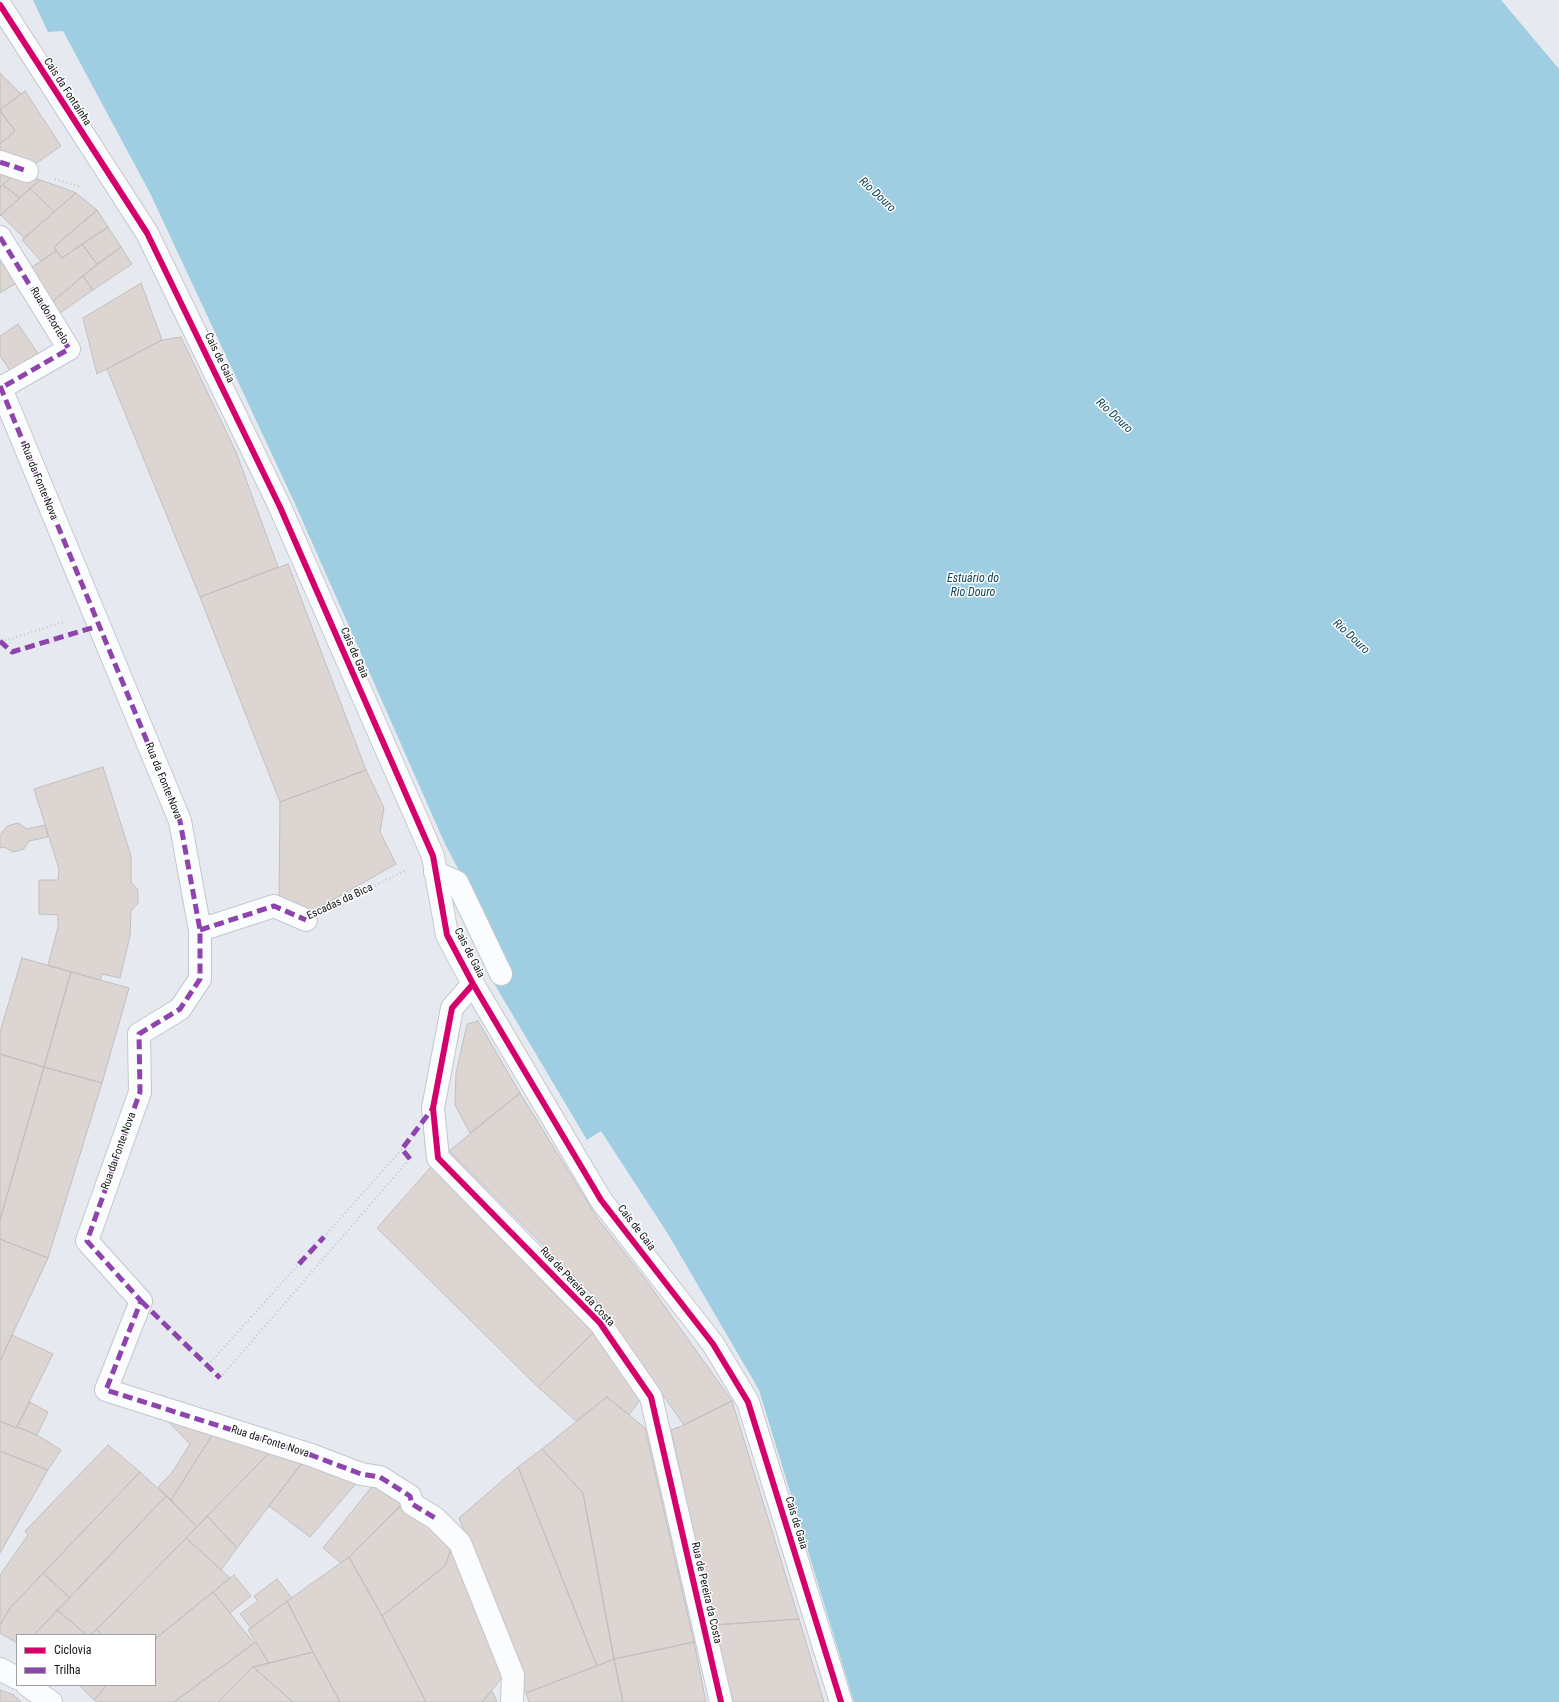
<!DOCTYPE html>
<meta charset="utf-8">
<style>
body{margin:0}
#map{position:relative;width:1559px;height:1702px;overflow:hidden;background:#e6eaf0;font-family:"Roboto Condensed",sans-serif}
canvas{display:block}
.legend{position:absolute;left:16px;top:1634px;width:140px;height:52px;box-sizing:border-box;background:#fff;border:1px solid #a0a1a2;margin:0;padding:5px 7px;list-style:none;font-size:12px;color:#111316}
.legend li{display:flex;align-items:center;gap:8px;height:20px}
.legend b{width:20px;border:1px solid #a0a1a2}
</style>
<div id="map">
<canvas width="1559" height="1702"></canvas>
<ul class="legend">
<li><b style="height:5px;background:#d6006c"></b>Ciclovia</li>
<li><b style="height:5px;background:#8e44ad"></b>Trilha</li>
</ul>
</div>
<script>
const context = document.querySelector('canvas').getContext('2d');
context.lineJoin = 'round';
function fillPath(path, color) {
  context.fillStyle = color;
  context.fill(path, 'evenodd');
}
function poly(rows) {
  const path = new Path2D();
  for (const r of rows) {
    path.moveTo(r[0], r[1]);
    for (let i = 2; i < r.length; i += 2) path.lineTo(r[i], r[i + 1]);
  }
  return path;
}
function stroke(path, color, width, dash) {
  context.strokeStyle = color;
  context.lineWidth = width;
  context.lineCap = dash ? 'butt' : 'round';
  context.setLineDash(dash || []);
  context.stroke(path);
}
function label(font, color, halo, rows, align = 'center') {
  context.font = font + ' "Roboto Condensed",sans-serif';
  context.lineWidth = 3;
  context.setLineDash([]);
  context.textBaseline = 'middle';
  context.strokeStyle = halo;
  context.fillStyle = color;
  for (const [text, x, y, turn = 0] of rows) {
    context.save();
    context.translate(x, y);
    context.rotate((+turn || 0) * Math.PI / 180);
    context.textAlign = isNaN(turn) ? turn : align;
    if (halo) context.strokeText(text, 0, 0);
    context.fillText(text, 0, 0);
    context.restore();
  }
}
const water = poly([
 [33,0,1501,0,1559,69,1559,1702,854,1702,759,1390,668,1234,601,1131,587,1140,492,980,510,967,445,844,296,506,150,193,63,31,48,32]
]);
const building = poly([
 [0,73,21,94,0,110,0,73],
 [25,91,61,146,31,167,0,156,0,144,15,131,0,110,25,91],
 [0,111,15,131,0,144,0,111],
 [0,167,16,172,0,188,0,167],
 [16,172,40,180,20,198,3,185,16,172],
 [40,180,66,189,76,193,54,212,30,188,40,180],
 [3,185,20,198,0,216,0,188,3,185],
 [30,188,54,212,24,238,1,215,30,188],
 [76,193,97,210,54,247,56,251,41,261,22,240,76,193],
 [97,210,108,227,62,258,54,247,97,210],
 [108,227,121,247,97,264,82,244,108,227],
 [82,244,97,264,51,303,26,271,56,251,62,258,82,244],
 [121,247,132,264,93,290,83,276,121,247],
 [0,253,18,282,0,293,0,253],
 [83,276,93,290,57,315,51,303,83,276],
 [141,283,162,340,97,374,83,318,141,283],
 [18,324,41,358,14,376,0,356,0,336,18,324],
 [181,337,236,452,278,567,200,597,107,369,162,340,181,337],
 [288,564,366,770,280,802,200,597,288,564],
 [103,767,131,856,131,882,138,890,138,903,131,911,130,936,120,978,102,974,100,980,48,965,58,927,58,915,39,914,39,880,58,880,59,869,34,789,103,767],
 [366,770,384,808,380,832,396,864,306,915,279,903,280,802,366,770],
 [18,823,27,829,45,825,48,837,29,841,24,849,13,852,4,847,0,848,0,835,7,826,18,823],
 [22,958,71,972,44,1067,0,1054,0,1032,22,958],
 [71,972,129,988,102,1083,44,1067,71,972],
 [478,1021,520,1093,470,1133,455,1105,456,1073,467,1024,478,1021],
 [0,1054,44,1067,0,1220,0,1054],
 [44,1067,102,1083,48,1258,0,1239,0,1220,44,1067],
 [520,1093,598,1219,646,1280,732,1401,684,1425,591,1293,449,1151,520,1093],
 [431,1167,596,1330,538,1387,377,1228,431,1167],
 [0,1239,48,1258,0,1361,0,1239],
 [596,1330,642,1397,629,1415,607,1397,576,1421,538,1387,596,1330],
 [12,1335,53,1354,16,1428,0,1421,0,1361,12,1335],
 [607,1397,645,1428,694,1642,614,1659,583,1493,542,1449,607,1397],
 [732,1401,799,1619,714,1625,671,1430,684,1425,732,1401],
 [30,1402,48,1412,37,1435,17,1427,30,1402],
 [159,1412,214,1432,171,1500,158,1487,171,1474,190,1444,159,1412],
 [0,1421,16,1428,17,1427,37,1435,61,1450,48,1470,0,1451,0,1421],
 [214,1432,272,1450,197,1527,171,1500,214,1432],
 [108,1445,140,1472,10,1608,0,1625,0,1575,28,1535,25,1531,108,1445],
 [542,1449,583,1493,614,1659,597,1666,518,1467,542,1449],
 [272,1450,305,1459,237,1548,207,1516,272,1450],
 [0,1451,48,1470,0,1553,0,1451],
 [305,1459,358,1481,310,1537,269,1506,305,1459],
 [518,1467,597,1666,526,1693,459,1518,518,1467],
 [140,1472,166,1496,70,1598,43,1573,140,1472],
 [377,1480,408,1498,349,1557,341,1563,323,1548,377,1480],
 [166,1496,197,1527,97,1629,90,1635,87,1635,57,1610,166,1496],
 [403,1504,453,1544,445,1566,382,1616,349,1557,403,1504],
 [207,1516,237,1548,221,1570,186,1538,207,1516],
 [186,1538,230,1578,155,1639,155,1635,102,1635,97,1629,186,1538],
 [453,1544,506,1673,482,1702,426,1702,382,1616,445,1566,453,1544],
 [349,1557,382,1616,426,1702,340,1702,313,1652,287,1601,349,1557],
 [43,1573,70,1598,34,1635,17,1635,17,1643,0,1633,0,1625,10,1608,43,1573],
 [234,1575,251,1596,230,1613,213,1592,234,1575],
 [277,1579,292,1598,251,1628,240,1614,258,1601,254,1596,277,1579],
 [213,1592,254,1643,174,1702,97,1702,94,1700,107,1685,155,1685,155,1639,213,1592],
 [287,1601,313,1652,269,1663,248,1630,287,1601],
 [57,1610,87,1635,34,1635,57,1610],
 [799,1619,824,1702,732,1702,714,1625,799,1619],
 [97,1629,102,1635,90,1635,97,1629],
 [256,1642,269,1663,253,1667,218,1702,174,1702,256,1642],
 [694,1642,706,1702,623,1702,614,1659,694,1642],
 [313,1652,340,1702,293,1702,253,1667,313,1652],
 [614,1659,623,1702,529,1702,526,1693,614,1659],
 [253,1667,293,1702,218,1702,253,1667],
 [79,1685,107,1685,94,1700,79,1685],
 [0,1690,14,1695,21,1702,0,1702,0,1690],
 [492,1691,497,1702,482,1702,492,1691]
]);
const path = poly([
 [55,179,81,187],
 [1,642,66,621],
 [332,907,406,870],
 [324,1237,402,1149],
 [208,1365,299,1264],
 [220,1378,408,1161]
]);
const minor = poly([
 [0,162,27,171],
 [0,237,69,349,1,388],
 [0,386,180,821,200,930,200,979,180,1009,139,1034,140,1092,87,1241,141,1301,106,1390,311,1455,361,1474,380,1477,410,1496,412,1504,435,1518,460,1543,513,1675,512,1702],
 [435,872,457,882,501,974],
 [200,930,274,906,306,920],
 [473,984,452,1008,433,1108,438,1158,600,1323,651,1397,721,1702],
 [0,1669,17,1678],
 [27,1685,51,1702]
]);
const major = poly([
 [0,5,147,233,280,507,433,856,447,935,473,984,601,1200,713,1344,748,1402,841,1702]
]);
const quiet = poly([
 [0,162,27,171],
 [0,237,69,349,1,388],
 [0,386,180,821,200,930,200,979,180,1009,139,1034,140,1092,87,1241,141,1301,106,1390,311,1455,361,1474,380,1477,410,1496,412,1504,435,1518],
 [0,641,12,652,98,626],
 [200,930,274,906,306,920],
 [410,1159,402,1149,433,1108],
 [299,1264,324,1237],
 [141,1301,220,1378]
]);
const cycleway = poly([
 [0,5,147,233,280,507,433,856,447,935,473,984,601,1200,713,1344,748,1402,841,1702],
 [473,984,452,1008,433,1108,438,1158,600,1323,651,1397,721,1702]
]);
const streetNames = [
 ["Cais da Fontaínha",67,92,57],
 ["Rua do Portelo",49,316,59],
 ["Cais de Gaia",219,358,64],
 ["Rua da Fonte Nova",39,482,68],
 ["Cais de Gaia",354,653,66],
 ["Rua da Fonte Nova",163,781,68],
 ["Escadas da Bica",340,902,-25],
 ["Cais de Gaia",469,953,63],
 ["Rua da Fonte Nova",119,1151,-70],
 ["Cais de Gaia",636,1228,52],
 ["Rua de Pereira da Costa",577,1287,47],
 ["Rua da Fonte Nova",270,1442,18],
 ["Cais de Gaia",796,1523,73],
 ["Rua de Pereira da Costa",706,1593,77]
];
const waterNames = [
 ["Rio Douro",877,195,43],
 ["Rio Douro",1114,416,43],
 ["Estuário do",973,579],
 ["Rio Douro",973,593],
 ["Rio Douro",1351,637,43]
];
fillPath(water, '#9fcde1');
fillPath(building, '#ddd5d1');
stroke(building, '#bfbfc1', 1);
stroke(minor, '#c4c7cc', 24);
stroke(major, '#c4c7cc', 24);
stroke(path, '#c8c9cb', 2.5, [1, 3]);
stroke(minor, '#fbfcfd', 22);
stroke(major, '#fbfcfd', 22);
stroke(quiet, '#8e44ad', 5, [10, 5]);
stroke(cycleway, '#d6006c', 6);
label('11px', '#111316', '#fff', streetNames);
label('italic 12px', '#0e4659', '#fff', waterNames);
</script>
